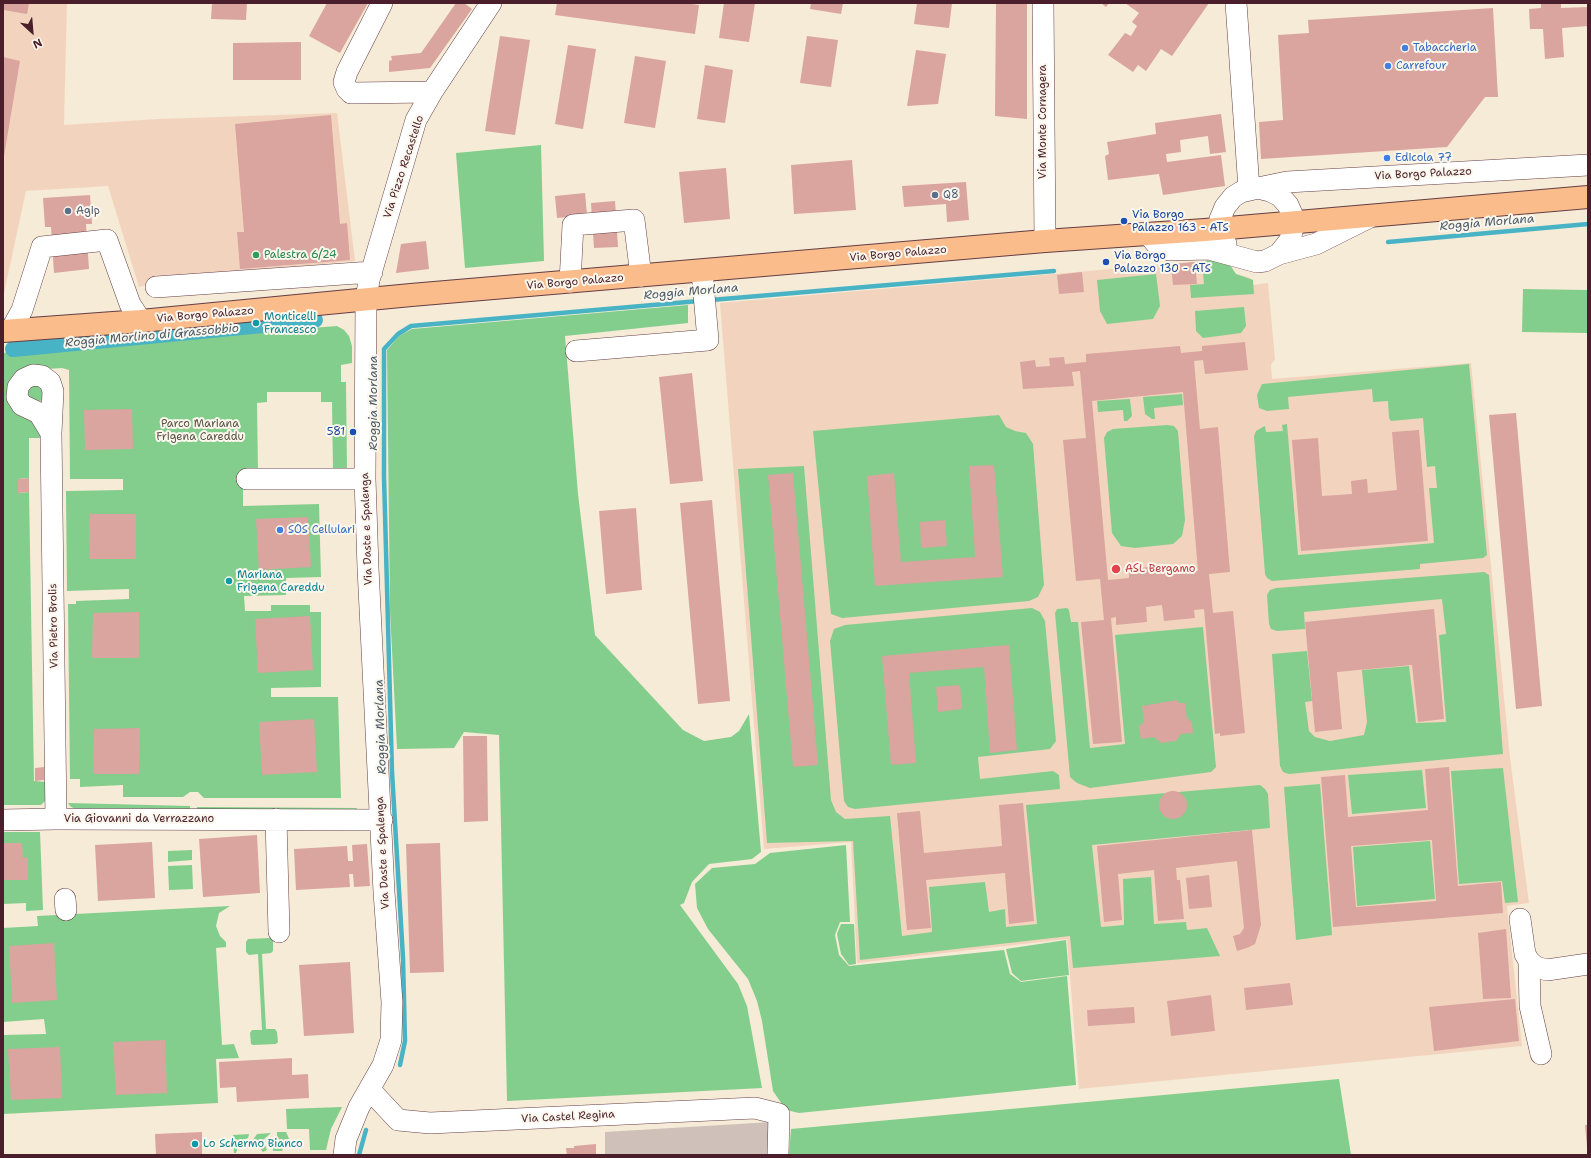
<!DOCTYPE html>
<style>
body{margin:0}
#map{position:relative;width:1591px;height:1158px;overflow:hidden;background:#f6ebd6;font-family:"Shantell Sans",sans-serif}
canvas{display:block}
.frame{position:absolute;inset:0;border:4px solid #4a1f2b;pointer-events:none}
.north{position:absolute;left:12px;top:12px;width:40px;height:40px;-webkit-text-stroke:3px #fbf7ec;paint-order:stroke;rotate:154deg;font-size:11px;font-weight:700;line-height:16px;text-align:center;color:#4a1f2b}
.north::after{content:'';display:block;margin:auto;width:14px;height:18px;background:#4a1f2b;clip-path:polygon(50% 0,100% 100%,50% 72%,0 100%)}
</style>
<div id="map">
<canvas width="1591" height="1158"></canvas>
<div class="frame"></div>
<div class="north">N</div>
</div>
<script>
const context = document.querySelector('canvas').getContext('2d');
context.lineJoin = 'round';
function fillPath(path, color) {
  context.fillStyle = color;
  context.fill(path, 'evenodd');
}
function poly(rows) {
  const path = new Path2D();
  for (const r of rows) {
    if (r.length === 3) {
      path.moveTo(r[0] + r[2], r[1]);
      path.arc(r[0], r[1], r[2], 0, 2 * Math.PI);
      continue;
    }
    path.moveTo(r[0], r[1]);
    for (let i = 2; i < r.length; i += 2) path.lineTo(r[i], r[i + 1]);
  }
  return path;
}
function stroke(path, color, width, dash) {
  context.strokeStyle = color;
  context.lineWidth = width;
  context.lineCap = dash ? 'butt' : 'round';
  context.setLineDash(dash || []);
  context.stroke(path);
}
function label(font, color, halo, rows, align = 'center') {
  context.font = font + ' "Shantell Sans",sans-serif';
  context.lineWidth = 4;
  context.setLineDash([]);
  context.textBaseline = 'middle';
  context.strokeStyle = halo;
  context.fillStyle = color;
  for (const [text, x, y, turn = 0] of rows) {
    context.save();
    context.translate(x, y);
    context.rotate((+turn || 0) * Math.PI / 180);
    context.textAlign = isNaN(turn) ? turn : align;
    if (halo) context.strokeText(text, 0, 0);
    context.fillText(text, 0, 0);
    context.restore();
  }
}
const built = poly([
 [3,3,67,3,64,125,159,119,337,113,355,261,169,279,139,287,108,186,26,191,3,298],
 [1226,259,1232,270,1236,274,1248,277,1253,280,1253,285,1268,283,1275,359,1271,365,1272,379,1471,363,1510,758,1529,903,1507,906,1522,1046,1079,1089,1067,939,857,963,851,842,764,849,720,303]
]);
const industrial = poly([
 [772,1122,770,1155,605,1155,605,1132]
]);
const green = poly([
 [541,145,544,261,465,268,456,153],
 [1226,259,1236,274,1253,280,1254,294,1191,298,1190,285,1204,284,1202,261],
 [1156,274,1160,306,1153,319,1107,324,1100,311,1097,280],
 [1523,289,1588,290,1588,333,1522,332],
 [688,305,688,323,565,336,578,494,595,635,683,730,704,741,731,737,739,731,749,714,761,852,752,859,709,864,692,882,684,903,680,905,738,984,747,1006,762,1088,507,1101,499,735,464,732,454,748,397,749,390,610,387,350,399,336,412,329],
 [1244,307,1246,326,1241,333,1203,338,1196,331,1195,311],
 [337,326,344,330,349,336,352,346,352,363,341,365,341,382,346,382,347,470,333,470,332,402,321,402,321,392,267,392,267,402,257,403,258,473,243,474,243,506,319,504,321,577,286,578,286,595,244,596,245,611,271,611,271,605,310,605,310,612,321,612,321,687,271,688,271,697,338,697,341,798,204,798,198,792,190,792,183,797,123,797,123,785,80,787,80,779,70,779,68,604,76,604,76,601,129,599,129,589,67,591,66,491,123,490,123,479,70,479,69,370,62,368,32,370,20,376,42,438,29,438,29,478,18,479,19,493,29,492,34,781,47,782,46,800,41,805,3,805,3,353],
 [1469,364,1487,555,1483,558,1420,564,1420,569,1272,581,1267,578,1265,574,1254,436,1256,431,1263,427,1265,426,1266,432,1283,431,1282,425,1287,424,1298,555,1434,543,1429,488,1437,488,1435,466,1427,467,1423,418,1391,421,1389,418,1388,401,1373,402,1372,389,1288,397,1289,409,1267,411,1259,408,1257,395,1262,384],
 [44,384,43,400,32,403,24,391,24,387],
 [1182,394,1183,405,1154,408,1155,419,1152,419,1145,414,1143,397],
 [1130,399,1132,416,1127,421,1124,421,1123,410,1098,412,1097,401],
 [999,415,1006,427,1015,431,1026,433,1033,444,1044,585,1038,597,1029,601,842,618,831,614,813,431],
 [1167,425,1174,426,1178,431,1185,520,1182,536,1173,544,1135,548,1121,546,1112,533,1104,438,1107,432,1113,429],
 [804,466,831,800,836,812,845,819,890,816,902,936,932,932,929,887,985,882,989,912,1005,909,1006,927,1037,924,1026,805,1260,785,1265,789,1268,794,1270,828,1092,845,1101,927,1124,925,1123,879,1151,877,1154,924,1186,922,1187,930,1207,928,1220,956,1073,968,1070,936,860,960,853,841,767,843,738,469],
 [1484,572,1489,575,1503,754,1289,774,1283,772,1280,766,1272,654,1307,651,1312,701,1305,702,1309,731,1315,737,1330,741,1364,735,1367,722,1362,670,1409,666,1416,723,1446,722,1439,635,1446,634,1442,599,1304,612,1305,629,1277,631,1271,629,1269,624,1267,595,1270,590,1276,588],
 [1032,608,1040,612,1045,621,1056,741,1050,749,978,757,980,779,1053,771,1059,775,1060,789,855,809,848,807,844,801,830,641,834,629,845,625],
 [1067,608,1069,610,1071,622,1078,622,1090,748,1125,744,1115,635,1203,627,1216,767,1211,772,1090,788,1077,783,1070,777,1055,613,1057,609],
 [1503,768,1518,902,1505,903,1502,881,1459,884,1451,771],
 [1422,770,1426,808,1352,814,1348,775],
 [1320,784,1332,935,1296,940,1284,787],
 [68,803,190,806,190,812,78,811,70,806],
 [197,807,357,808,356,813,197,813],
 [3,832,40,832,43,910,26,911,26,903,3,904],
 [1430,841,1435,899,1357,906,1353,847],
 [846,845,850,922,840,922,835,935,839,955,849,966,1004,950,1010,974,1021,982,1067,976,1076,1085,799,1113,786,1110,773,1091,762,1021,757,1001,748,979,708,929,697,908,695,884,712,868,755,864,770,853],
 [192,850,192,860,168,862,168,851],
 [192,865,193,889,169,890,168,866],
 [230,906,219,913,216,926,220,936,226,942,226,947,216,948,222,1045,234,1044,239,1058,216,1059,218,1103,3,1114,3,1035,46,1034,44,1019,3,1022,3,928,38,926,37,916],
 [841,924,854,924,856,964,849,965,841,954,837,934],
 [270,938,273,941,273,951,271,953,262,954,266,1029,275,1029,277,1032,278,1042,276,1044,253,1045,251,1044,250,1033,252,1030,262,1030,258,954,249,955,246,952,246,942,248,939],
 [1066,940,1069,975,1021,981,1012,973,1006,949],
 [1339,1079,1351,1155,789,1155,791,1129],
 [342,1107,331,1129,326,1150,310,1150,309,1129,287,1129,286,1109],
 [277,1132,286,1132,291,1143,284,1146,282,1151,273,1151,273,1148,281,1142,277,1137],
 [271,1133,263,1140,267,1150,263,1152,253,1140,257,1134],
 [249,1134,248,1138,240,1141,236,1153,234,1153,233,1135]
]);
const stream = poly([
 [1388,242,1588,224],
 [711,300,1054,271],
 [400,1065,405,1041,403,958,392,772,384,477,384,349,398,334,411,326,699,301],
 [359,1155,366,1130]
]);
const canal = poly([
 [13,349,315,320]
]);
const building = poly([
 [3,3,29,3,27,14,3,10],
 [212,3,247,3,246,20,211,19],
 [327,3,368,3,340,53,309,36],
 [456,3,464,3,472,9,430,68,389,72,389,61,392,60,391,56,421,53],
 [557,3,685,3,699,5,695,34,555,15],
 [724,3,755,3,749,42,719,38],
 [811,3,843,3,841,14,810,9],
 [917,3,952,3,949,28,914,24],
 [996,3,1027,3,1027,119,995,116],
 [1101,3,1109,3,1106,7],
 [1125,3,1209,3,1172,56,1161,49,1146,71,1138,65,1133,72,1108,55,1125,33,1131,36,1137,26,1132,22,1139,13],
 [1541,3,1561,3,1561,8,1588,7,1588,26,1562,28,1564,57,1545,59,1543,29,1530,29,1529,9,1541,8],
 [1493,8,1498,97,1485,97,1447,147,1261,159,1259,122,1283,120,1278,35,1309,33,1308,20],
 [500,36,530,40,515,135,485,131],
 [807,36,838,40,831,87,800,83],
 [301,42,301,80,233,80,233,43],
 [568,45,596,49,583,129,555,124],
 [916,50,946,54,938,104,907,106],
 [635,56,666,61,655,128,624,123],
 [3,57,20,61,4,156,3,156],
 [705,65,733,70,725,123,697,119],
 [1221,114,1226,152,1210,154,1208,136,1180,140,1181,152,1166,154,1167,162,1221,155,1225,186,1163,195,1159,174,1108,180,1105,156,1109,154,1107,142,1156,134,1155,123],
 [331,115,340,224,347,223,350,260,240,269,237,232,244,232,235,124],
 [852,160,856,210,794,214,791,165],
 [726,168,730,219,684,223,679,172],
 [966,182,969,220,947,222,946,204,904,207,902,186],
 [585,193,587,215,557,218,555,196],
 [90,195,92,224,86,224,89,269,54,273,51,227,45,227,43,198],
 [615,201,618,247,594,248,591,203],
 [426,241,429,269,396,273,401,244],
 [1195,262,1197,284,1173,285,1171,264],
 [1082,272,1084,292,1059,294,1057,275],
 [1245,342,1248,370,1205,374,1203,360,1194,361,1200,429,1218,427,1230,572,1209,574,1213,613,1233,611,1245,733,1220,736,1220,733,1215,734,1204,609,1194,610,1195,618,1164,621,1162,605,1146,607,1147,622,1116,625,1116,617,1111,618,1122,742,1093,744,1081,622,1104,620,1100,579,1076,581,1063,440,1086,438,1080,371,1072,372,1074,386,1023,389,1020,362,1035,360,1036,367,1050,366,1049,358,1064,357,1065,364,1086,362,1086,354,1180,346,1181,353,1202,351,1202,346],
 [1183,392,1198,571,1172,574,1171,565,1129,569,1129,578,1108,580,1092,401],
 [692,373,703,481,670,484,659,377],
 [132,409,133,449,85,450,84,410],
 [1516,413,1542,706,1516,709,1489,415],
 [1419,430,1428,541,1301,551,1292,440,1318,438,1322,496,1352,494,1351,481,1367,479,1368,493,1397,490,1392,432],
 [994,465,1003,577,875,586,867,476,894,473,901,562,975,557,969,466],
 [793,473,818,765,793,767,768,475],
 [29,478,29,492,18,493,18,479],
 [712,500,730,701,698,704,680,503],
 [636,508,642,590,606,594,599,511],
 [90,514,136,514,136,559,89,559],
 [308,517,311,567,259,570,256,519],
 [945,520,947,546,921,548,920,522],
 [1434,609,1444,719,1418,722,1412,665,1337,672,1342,729,1315,732,1305,622],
 [139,612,139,658,92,658,93,613],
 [310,616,313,670,258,673,255,619],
 [1009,645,1017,750,990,753,984,667,909,673,916,763,891,765,882,656],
 [960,685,962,709,938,712,936,687],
 [1177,700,1179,703,1185,703,1187,718,1192,722,1193,733,1181,734,1176,741,1161,743,1154,737,1141,739,1139,726,1144,722,1142,706],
 [314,719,317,772,262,775,259,722],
 [140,728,139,774,93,774,94,729],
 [463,736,487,736,488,821,464,822],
 [44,767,44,780,35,781,35,768],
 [1449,767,1458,886,1501,882,1503,913,1333,927,1321,777,1345,775,1348,817,1428,810,1425,769],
 [1432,840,1436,901,1356,907,1351,846],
 [1173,805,14],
 [1023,803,1034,921,1009,924,1005,873,926,880,931,928,907,930,897,813,920,811,924,853,1002,846,999,805],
 [1252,830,1261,925,1255,944,1247,948,1237,951,1233,936,1240,934,1244,928,1237,861,1176,868,1177,880,1180,880,1184,919,1158,921,1154,870,1118,874,1122,920,1104,922,1097,846],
 [257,835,260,893,203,897,199,839],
 [152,842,155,898,98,901,95,845],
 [3,843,22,843,23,858,28,857,28,880,3,880],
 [440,843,444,972,410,973,406,844],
 [367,844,370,886,354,887,353,874,349,874,350,887,296,890,294,849,347,846,348,861,353,861,352,845],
 [1209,875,1212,907,1189,909,1186,878],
 [1506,929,1511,998,1483,999,1478,933],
 [54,943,57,1000,12,1003,9,946],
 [350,962,354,1033,304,1036,299,965],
 [1290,983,1293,1005,1246,1010,1244,988],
 [1211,995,1215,1031,1171,1036,1167,1001],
 [1515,999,1519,1041,1434,1051,1429,1007],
 [1134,1007,1135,1023,1088,1026,1087,1010],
 [165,1040,167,1093,116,1095,113,1042],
 [60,1047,62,1098,11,1100,8,1049],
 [292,1058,292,1075,308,1074,309,1098,237,1102,236,1087,220,1088,219,1062],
 [1585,1125,1588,1125,1588,1147,1587,1147],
 [202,1132,202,1155,156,1155,155,1134],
 [596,1144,596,1155,567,1155,566,1148,574,1148,574,1146]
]);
const minor = poly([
 [382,3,347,72,344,82,347,89,351,93,432,92],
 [1043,3,1045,241],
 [1236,3,1249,189],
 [1258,188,1287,182,1588,165],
 [1148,234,1158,246,1169,250,1209,249,1257,262,1265,261,1279,254,1316,244,1370,217],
 [1226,244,1220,229,1220,219,1225,207,1233,197,1241,192,1258,188,1270,191,1280,196,1288,205,1292,214,1294,223,1290,240,1279,254],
 [570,282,573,225,634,220,641,276],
 [156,287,372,272],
 [11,330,22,310,42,247,107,240,130,304,141,321],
 [576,351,708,340,702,271],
 [51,433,39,413,22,405,17,397,18,387,24,379,33,375,42,376,50,382,53,391,51,433,56,819],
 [247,479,365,479],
 [276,819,279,932],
 [3,820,56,819,382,820],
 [65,899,66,910],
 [1520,919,1525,954,1529,961,1536,967,1547,970,1588,964],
 [1529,961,1530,1006,1541,1054],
 [370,1090,398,1120,430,1123,755,1108,779,1114,778,1155],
 [344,1155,346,1139,359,1107,383,1065,391,1040,392,1002,384,892,368,568,365,479,366,300,369,280,416,120,432,92,491,3]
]);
const major = poly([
 [3,331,141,321,411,295,1045,241,1205,230,1588,197]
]);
const markers = [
 [1405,48,4,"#3f7fe0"],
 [1388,66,4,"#3f7fe0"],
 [1387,158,4,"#3f7fe0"],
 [935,195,4,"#5c6f8a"],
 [68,211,4,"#5c6f8a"],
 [1124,221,4,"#1a4fb4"],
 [256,255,4,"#2e9e5b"],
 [1106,262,4,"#1a4fb4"],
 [256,323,4,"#0f9aa8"],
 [353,432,4,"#1a4fb4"],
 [280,530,4,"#3f7fe0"],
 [1116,569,5,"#e0444e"],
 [229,581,4,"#0f9aa8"],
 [195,1144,4,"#0f9aa8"]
];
const shopNames = [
 ["Tabaccheria",1413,48],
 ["Carrefour",1396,66],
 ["Edicola 77",1395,158],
 ["SOS Cellulari",288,530]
];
const streetNames = [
 ["Via Monte Cornagera",1043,122,-90],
 ["Via Pizzo Recastello",404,167,-72],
 ["Via Borgo Palazzo",1423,174,-3],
 ["Via Borgo Palazzo",898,254,-5],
 ["Via Borgo Palazzo",575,282,-5],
 ["Via Borgo Palazzo",205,315,-5],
 ["Via Daste e Spalenga",367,529,-92],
 ["Via Pietro Brolis",54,626,-91],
 ["Via Giovanni da Verrazzano",139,819],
 ["Via Daste e Spalenga",383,853,-93],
 ["Via Castel Regina",568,1117,-3]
];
const serviceNames = [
 ["Q8",943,195],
 ["Agip",76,211]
];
const transitNames = [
 ["Via Borgo",1132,215],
 ["Palazzo 163 - ATS",1132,228],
 ["Via Borgo",1114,256],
 ["Palazzo 130 - ATS",1114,269],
 ["581",345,432,"right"]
];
const leisureNames = [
 ["Palestra 6/24",264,255]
];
const cultureNames = [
 ["Monticelli",264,317],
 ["Francesco",264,330],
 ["Mariana",237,575],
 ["Frigena Careddu",237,588],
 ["Lo Schermo Bianco",203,1144]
];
const parkNames = [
 ["Parco Mariana",200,424],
 ["Frigena Careddu",200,437]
];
const healthNames = [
 ["ASL Bergamo",1125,569]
];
const waterNames = [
 ["Roggia Morlana",1487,223,-5],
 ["Roggia Morlana",691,292,-5],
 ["Roggia Morlino di Grassobbio",152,336,-5],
 ["Roggia Morlana",374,403,-90],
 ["Roggia Morlana",381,727,-92]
];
fillPath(built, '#f2d4be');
fillPath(industrial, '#cfc0ba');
fillPath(green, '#83ce8c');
stroke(stream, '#49b3c6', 4.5);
stroke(canal, '#49b3c6', 16);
fillPath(building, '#daa49f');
stroke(minor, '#643e45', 22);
stroke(major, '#643e45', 24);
stroke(minor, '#fff', 21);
stroke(major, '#f9bc8a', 22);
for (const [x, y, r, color] of markers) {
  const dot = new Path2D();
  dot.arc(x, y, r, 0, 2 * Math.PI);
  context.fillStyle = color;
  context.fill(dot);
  stroke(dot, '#fbf7ec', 1.5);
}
label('11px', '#366cbe', '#fbf7ec', shopNames, 'left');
label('11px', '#4a1f2b', '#fbf7ec', streetNames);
label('11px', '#4e5e75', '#fbf7ec', serviceNames, 'left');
label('11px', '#164399', '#fbf7ec', transitNames, 'left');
label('11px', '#27864d', '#fbf7ec', leisureNames, 'left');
label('11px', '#0d838f', '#fbf7ec', cultureNames, 'left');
label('11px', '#5b5448', '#fbf7ec', parkNames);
label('11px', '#be3a42', '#fbf7ec', healthNames, 'left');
label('italic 12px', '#4a5a69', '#fbf7ec', waterNames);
</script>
